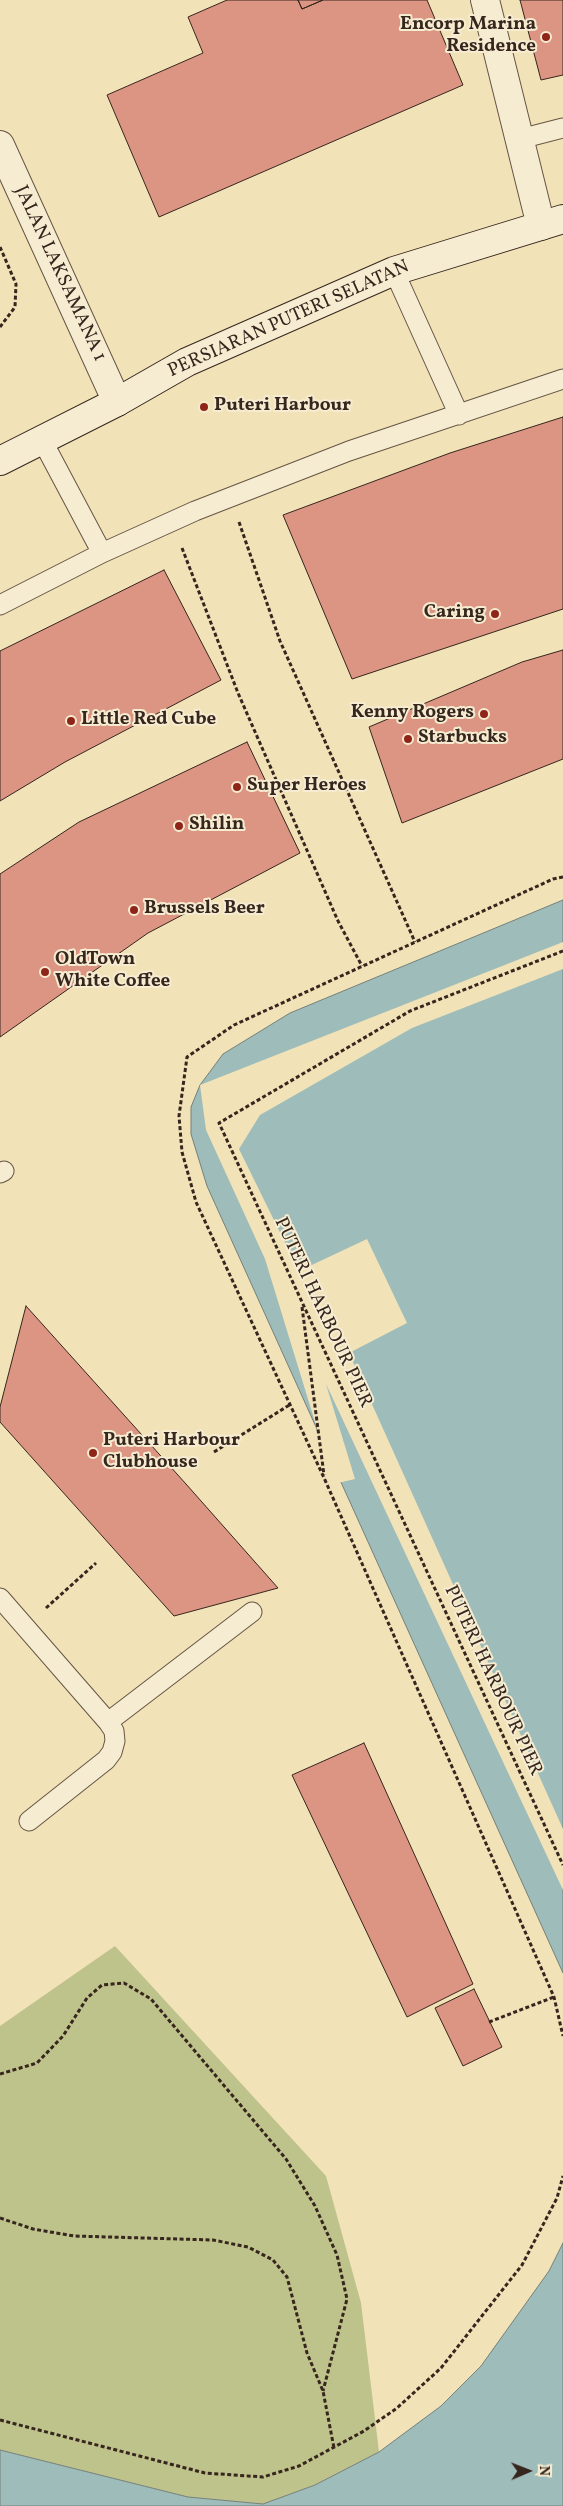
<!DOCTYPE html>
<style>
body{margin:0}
#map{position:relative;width:563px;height:2506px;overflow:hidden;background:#f1e2b8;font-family:Vollkorn,serif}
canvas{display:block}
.north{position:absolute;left:503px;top:2446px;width:50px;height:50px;-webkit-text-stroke:4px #f6ecd1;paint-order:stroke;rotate:89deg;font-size:14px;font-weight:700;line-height:20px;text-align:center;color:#36261d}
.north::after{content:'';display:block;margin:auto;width:18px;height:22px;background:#36261d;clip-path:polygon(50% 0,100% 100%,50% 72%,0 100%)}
</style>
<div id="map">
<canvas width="563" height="2506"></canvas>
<div class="north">N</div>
</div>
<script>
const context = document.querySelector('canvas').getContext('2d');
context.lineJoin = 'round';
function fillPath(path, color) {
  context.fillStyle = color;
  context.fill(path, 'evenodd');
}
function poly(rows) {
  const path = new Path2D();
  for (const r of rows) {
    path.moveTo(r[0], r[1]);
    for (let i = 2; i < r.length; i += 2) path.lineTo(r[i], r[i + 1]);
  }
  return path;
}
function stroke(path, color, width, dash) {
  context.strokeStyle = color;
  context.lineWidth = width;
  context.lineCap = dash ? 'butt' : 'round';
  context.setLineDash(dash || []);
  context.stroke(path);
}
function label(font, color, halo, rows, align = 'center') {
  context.font = font + ' Vollkorn,serif';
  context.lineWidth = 4;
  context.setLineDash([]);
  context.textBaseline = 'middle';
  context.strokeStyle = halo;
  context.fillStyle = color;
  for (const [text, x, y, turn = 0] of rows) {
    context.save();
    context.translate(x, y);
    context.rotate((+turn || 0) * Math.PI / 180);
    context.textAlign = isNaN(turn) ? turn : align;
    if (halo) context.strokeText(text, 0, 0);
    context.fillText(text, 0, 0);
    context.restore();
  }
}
const green = poly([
 [115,1946,326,2176,361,2303,379,2452,315,2485,263,2504,188,2497,0,2450,0,2026]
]);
const water = poly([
 [563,900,563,1973,207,1186,191,1134,191,1107,200,1085,223,1054,290,1013,563,900],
 [563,2243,563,2506,0,2506,0,2450,188,2497,263,2504,315,2485,379,2452,441,2406,481,2366,549,2271,563,2243]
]);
const pier = poly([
 [563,942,563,969,412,1028,260,1115,239,1149,299,1271,367,1239,407,1323,349,1353,563,1829,563,1890,326,1384,355,1479,338,1483,323,1448,265,1259,206,1130,200,1085]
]);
const building = poly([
 [227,0,298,0,302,9,323,0,427,0,463,85,159,217,107,95,203,53,188,17,227,0],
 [298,0,323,0,302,9,298,0],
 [520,0,563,0,563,75,541,80,520,0],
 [563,417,563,609,352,679,283,515,450,453,563,417],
 [164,570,221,680,65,762,0,801,0,651,164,570],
 [563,650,563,759,402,823,369,727,522,662,563,650],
 [247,742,300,853,148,933,0,1037,0,874,79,822,247,742],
 [26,1306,186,1484,278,1588,174,1616,112,1547,0,1422,0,1407,26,1306],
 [364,1743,473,1984,407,2017,292,1775,364,1743],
 [474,1989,502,2047,463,2066,435,2008,474,1989]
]);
const path = poly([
 [0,247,16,284,15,307,0,327],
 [239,522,280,641,415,942],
 [182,548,238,693,338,921,362,966],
 [563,877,553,879,234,1025,187,1057,179,1116,182,1152,196,1202,325,1480,554,1997,563,2036],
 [563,951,410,1011,219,1123,563,1865],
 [302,1307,324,1475],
 [214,1452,291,1404],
 [46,1608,96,1563],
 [489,2022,554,1997],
 [0,2074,37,2063,63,2036,87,1998,102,1985,124,1983,151,1999,286,2159,315,2206,337,2255,347,2299,323,2391],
 [0,2218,33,2229,74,2236,213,2240,248,2247,273,2260,287,2277,307,2353,323,2391,334,2448],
 [0,2420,205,2473,263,2477,299,2466,364,2431,397,2408,441,2368,522,2265,557,2198,563,2176]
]);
const lane = poly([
 [520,139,563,128],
 [394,271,459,415],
 [42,440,102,553],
 [0,605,102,553,195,511,349,451,563,379],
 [0,1173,4,1171],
 [0,1598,108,1722,114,1731,115,1741,112,1752,106,1760,29,1821],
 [108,1722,252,1612]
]);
const street = poly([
 [485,0,541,226],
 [0,145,117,402]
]);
const secondary = poly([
 [0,461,117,402,187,362,394,271,563,219]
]);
const markers = [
 [546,37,5,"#8f2418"],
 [204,407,5,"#8f2418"],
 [495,614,5,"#8f2418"],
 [484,714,5,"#8f2418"],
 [71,721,5,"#8f2418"],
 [408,739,5,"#8f2418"],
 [237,787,5,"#8f2418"],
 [179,826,5,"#8f2418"],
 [134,910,5,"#8f2418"],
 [45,972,5,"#8f2418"],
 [93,1453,5,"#8f2418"]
];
const poiNames = [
 ["Encorp Marina",536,26,"right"],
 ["Residence",536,48,"right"],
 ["Puteri Harbour",214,407],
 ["Caring",485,614,"right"],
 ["Kenny Rogers",474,714,"right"],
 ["Little Red Cube",81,721],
 ["Starbucks",418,739],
 ["Super Heroes",247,787],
 ["Shilin",189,826],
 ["Brussels Beer",144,910],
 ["OldTown",55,961],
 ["White Coffee",55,983],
 ["Puteri Harbour",103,1442],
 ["Clubhouse",103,1464]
];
const streetNames = [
 ["JALAN LAKSAMANA 1",59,274,65],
 ["PERSIARAN PUTERI SELATAN",289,320,-24],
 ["PUTERI HARBOUR PIER",322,1313,65],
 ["PUTERI HARBOUR PIER",492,1681,65]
];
fillPath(green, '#bec28b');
fillPath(water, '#9ebcb9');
stroke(water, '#74807b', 1);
fillPath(pier, '#f1e2b8');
fillPath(building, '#dc9483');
stroke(building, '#36261d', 1);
stroke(lane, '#655544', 21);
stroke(street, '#655544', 30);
stroke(secondary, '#36261d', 30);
stroke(path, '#36261d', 3, [4, 2.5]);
stroke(lane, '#f6ecd1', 19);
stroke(street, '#f6ecd1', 28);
stroke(secondary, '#f6ecd1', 28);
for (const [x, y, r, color] of markers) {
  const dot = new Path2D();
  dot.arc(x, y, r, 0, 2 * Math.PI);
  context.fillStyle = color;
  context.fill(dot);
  stroke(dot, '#f6ecd1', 2);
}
label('bold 19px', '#36261d', '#f6ecd1', poiNames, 'left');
label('19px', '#36261d', '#f6ecd1', streetNames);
</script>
